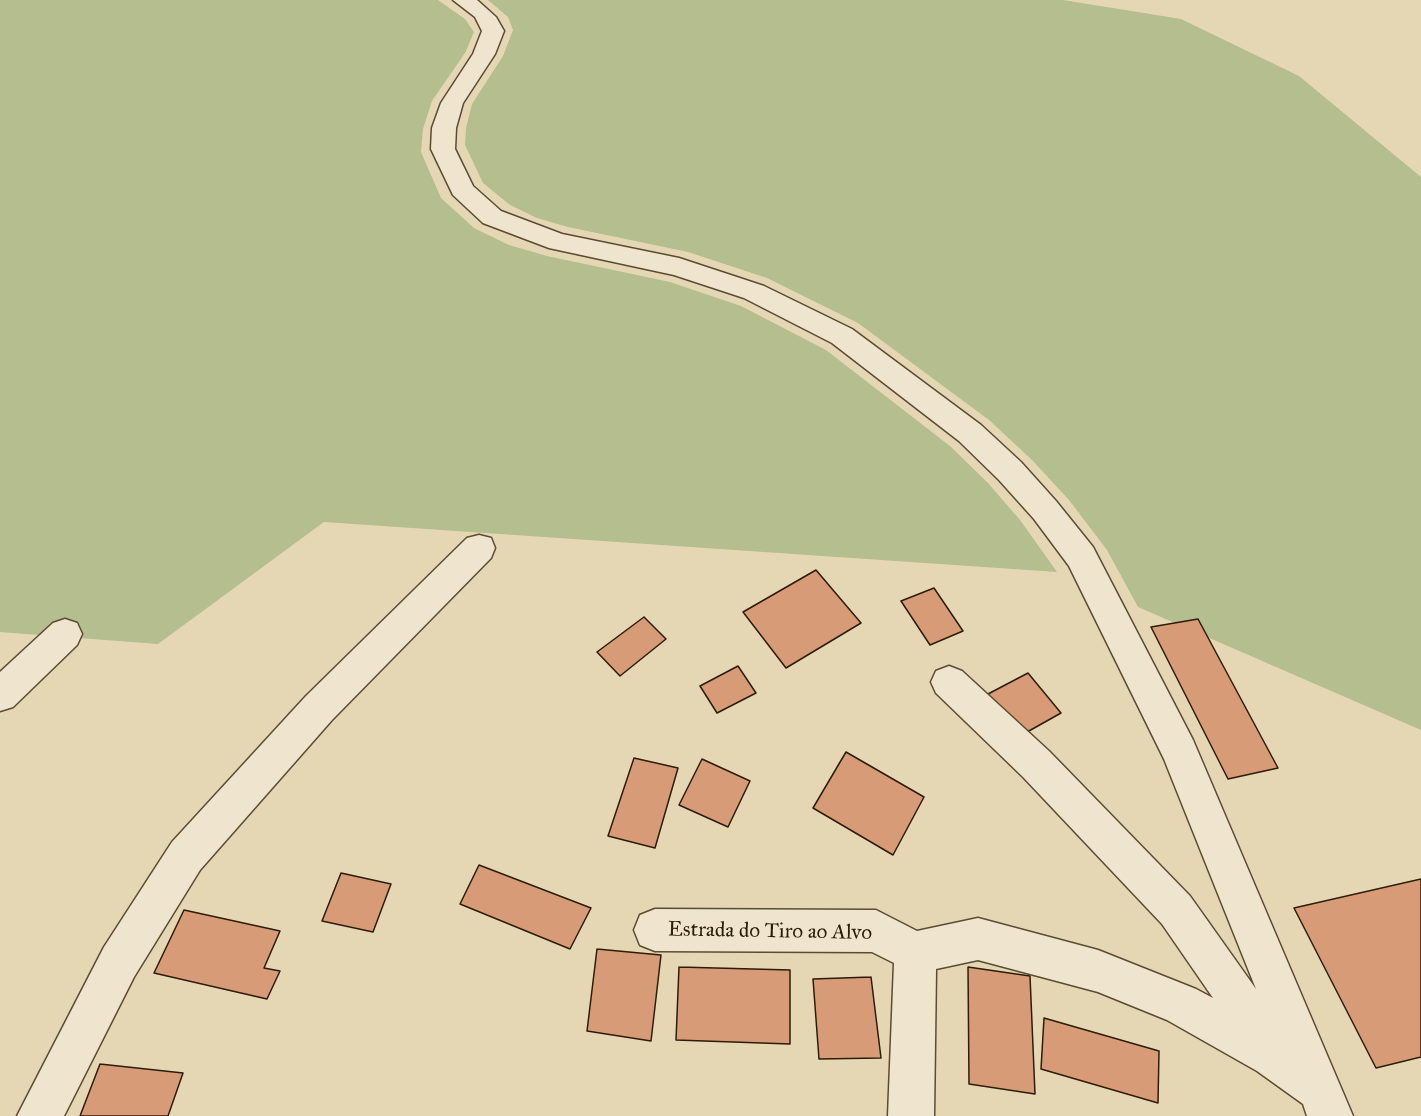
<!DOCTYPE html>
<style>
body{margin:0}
canvas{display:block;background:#e6d7b4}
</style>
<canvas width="1421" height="1116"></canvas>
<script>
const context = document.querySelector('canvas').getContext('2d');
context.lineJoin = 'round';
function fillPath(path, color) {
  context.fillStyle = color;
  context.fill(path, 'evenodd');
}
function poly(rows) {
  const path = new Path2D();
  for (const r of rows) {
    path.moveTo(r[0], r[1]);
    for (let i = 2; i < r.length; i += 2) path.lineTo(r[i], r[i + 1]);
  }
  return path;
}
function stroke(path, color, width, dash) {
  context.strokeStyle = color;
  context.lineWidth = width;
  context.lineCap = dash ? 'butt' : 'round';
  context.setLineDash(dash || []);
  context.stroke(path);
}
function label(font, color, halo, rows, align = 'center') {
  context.font = font + ' "IM FELL Great Primer",serif';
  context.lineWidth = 5;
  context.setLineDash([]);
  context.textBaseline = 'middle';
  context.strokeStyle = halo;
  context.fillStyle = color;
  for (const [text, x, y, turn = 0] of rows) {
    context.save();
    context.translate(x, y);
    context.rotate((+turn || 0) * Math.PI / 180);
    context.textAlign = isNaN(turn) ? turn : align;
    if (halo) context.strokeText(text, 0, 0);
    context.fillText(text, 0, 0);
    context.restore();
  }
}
const green = poly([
 [0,0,438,0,465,19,474,32,465,53,432,101,423,129,421,152,441,198,474,228,509,245,547,256,670,282,741,306,826,350,950,446,988,483,1020,520,1057,572,324,522,158,644,0,632],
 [488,0,1063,0,1181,19,1299,76,1421,177,1421,730,1138,607,1107,550,1069,500,1032,460,989,420,858,323,767,278,688,252,568,227,537,218,510,205,483,183,465,145,466,128,472,104,503,56,513,30,508,17]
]);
const building = poly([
 [816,570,861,623,786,668,743,612,816,570],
 [934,588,963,631,930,645,901,601,934,588],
 [644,617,666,639,620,676,597,652,644,617],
 [1198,619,1278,768,1228,779,1151,627,1198,619],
 [738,666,756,693,717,713,700,686,738,666],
 [1028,673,1061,713,1020,736,988,694,1028,673],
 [846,752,924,797,893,855,813,808,846,752],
 [634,758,678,768,655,848,608,836,634,758],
 [702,759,750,781,728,827,679,805,702,759],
 [479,865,591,908,570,949,460,904,479,865],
 [341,873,391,884,373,932,322,921,341,873],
 [1421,879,1421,1057,1376,1068,1294,908,1421,879],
 [184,910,280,931,264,968,280,971,267,999,154,973,184,910],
 [597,949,661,955,651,1041,587,1031,597,949],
 [679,967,790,970,790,1044,676,1040,679,967],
 [968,967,1030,976,1035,1094,969,1084,968,967],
 [871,977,881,1058,819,1059,813,979,871,977],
 [1044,1018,1159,1051,1158,1103,1041,1069,1044,1018],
 [100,1064,183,1073,168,1116,80,1116,100,1064]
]);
const minor = poly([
 [453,0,477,0,496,17,504,31,495,54,463,103,456,128,455,149,473,186,501,211,562,234,679,258,764,286,852,329,981,425,1021,462,1056,501,1093,547,1193,740,1353,1116,1307,1116,1303,1104,1257,1071,1167,1020,1098,992,978,960,936,969,934,1116,888,1116,894,963,872,952,655,951,640,945,634,930,640,915,655,909,876,910,917,931,978,918,1098,950,1196,989,1213,998,1162,924,1023,777,936,693,931,682,936,671,949,666,962,671,1049,751,1190,896,1256,989,1164,759,1069,566,1034,519,999,480,959,441,832,343,744,298,674,275,549,248,483,223,453,195,431,149,432,128,441,103,473,54,482,31,475,17,453,0],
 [479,535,491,538,495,548,491,558,332,720,200,870,134,977,64,1116,17,1116,104,947,172,842,306,696,467,538,479,535],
 [65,619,77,623,82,634,77,645,13,707,0,711,0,672,53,623,65,619]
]);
const nearStreetnames = [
 ["Estrada do Tiro ao Alvo",770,932,1]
];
fillPath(green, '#b4be8e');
fillPath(building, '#d79c77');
stroke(building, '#2d1c08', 1.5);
stroke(minor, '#5b4b33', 3);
fillPath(minor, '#efe5ce');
label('21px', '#2d1c08', '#efe5ce', nearStreetnames);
</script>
